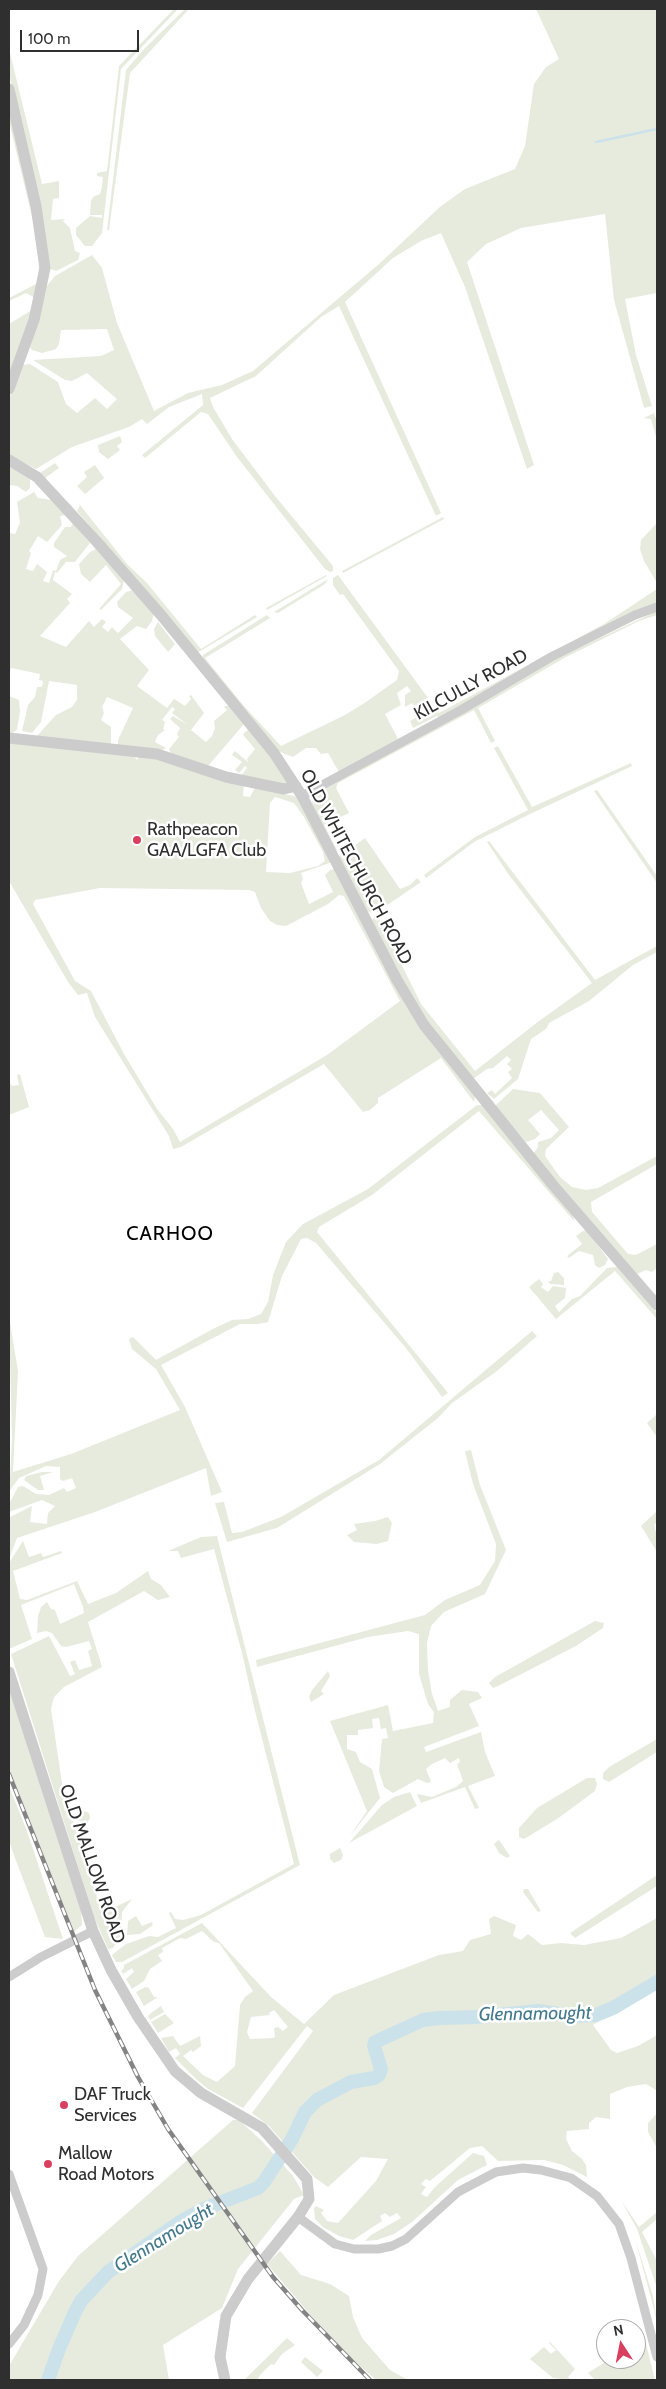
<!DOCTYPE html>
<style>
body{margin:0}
#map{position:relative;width:666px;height:2389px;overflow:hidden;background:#fff;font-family:Cabin,sans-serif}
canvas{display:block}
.frame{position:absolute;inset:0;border:10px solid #2f2f2f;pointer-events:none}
.north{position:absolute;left:596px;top:2319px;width:50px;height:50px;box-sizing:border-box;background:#fff;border:1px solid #acacac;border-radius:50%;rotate:349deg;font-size:14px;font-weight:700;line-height:20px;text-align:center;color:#2f2f2f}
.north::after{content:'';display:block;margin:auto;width:18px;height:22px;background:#d93f5e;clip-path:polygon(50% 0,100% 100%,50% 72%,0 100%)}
.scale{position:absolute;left:20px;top:30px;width:119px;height:22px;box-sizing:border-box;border:2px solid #2f2f2f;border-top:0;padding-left:6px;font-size:15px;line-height:18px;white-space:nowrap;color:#2f2f2f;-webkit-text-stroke:4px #fff;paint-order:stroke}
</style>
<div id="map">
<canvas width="666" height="2389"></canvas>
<div class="frame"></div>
<div class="north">N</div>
<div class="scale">100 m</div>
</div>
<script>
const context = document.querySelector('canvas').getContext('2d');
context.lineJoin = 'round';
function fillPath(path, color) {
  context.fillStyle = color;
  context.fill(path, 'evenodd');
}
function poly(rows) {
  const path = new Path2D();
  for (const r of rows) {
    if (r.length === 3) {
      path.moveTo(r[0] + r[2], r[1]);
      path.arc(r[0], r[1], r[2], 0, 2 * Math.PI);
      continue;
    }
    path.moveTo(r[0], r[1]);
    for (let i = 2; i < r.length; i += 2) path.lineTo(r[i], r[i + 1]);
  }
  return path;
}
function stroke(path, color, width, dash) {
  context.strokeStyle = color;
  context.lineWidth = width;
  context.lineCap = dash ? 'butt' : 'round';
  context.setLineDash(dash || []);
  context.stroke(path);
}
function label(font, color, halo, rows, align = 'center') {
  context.font = font + ' Cabin,sans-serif';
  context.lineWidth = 5;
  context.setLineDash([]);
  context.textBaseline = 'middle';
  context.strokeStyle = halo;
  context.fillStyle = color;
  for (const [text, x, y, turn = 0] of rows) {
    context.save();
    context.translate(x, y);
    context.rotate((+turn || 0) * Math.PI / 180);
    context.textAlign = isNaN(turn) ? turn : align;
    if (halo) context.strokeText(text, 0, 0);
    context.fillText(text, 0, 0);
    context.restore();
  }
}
const green = poly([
 [174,9,178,9,121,69,102,233,92,246,85,246,76,235,76,228,90,216,102,218,102,215,90,215,91,201,93,197,100,194,102,186,103,177,97,176,97,173,107,171,119,66],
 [185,9,189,9,130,73,109,230,107,230,126,70,144,49],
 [536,9,657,9,657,293,625,299,636,355,652,406,644,408,614,300,605,214,521,228,486,244,467,262,534,465,527,469,465,287,441,233,421,241,393,258,345,302,441,513,436,516,339,306,321,317,256,376,210,398,213,407,232,439,275,496,333,566,333,571,330,572,325,569,237,457,208,414,201,412,145,458,142,455,203,405,202,394,169,407,147,424,142,419,129,427,72,447,36,469,9,455,9,399,23,365,30,364,58,382,66,404,77,413,95,398,107,409,117,399,87,373,72,381,65,380,33,360,101,356,114,350,107,329,61,330,59,344,56,349,42,353,32,350,30,347,46,287,55,276,92,255,102,268,117,323,154,411,188,393,222,385,253,371,379,264,441,206,465,189,515,169,525,146,534,84,546,67,559,59],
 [9,49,42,184,59,181,59,198,53,199,51,220,65,219,63,221,70,228,75,251,80,253,78,260,56,271,50,269,36,187,9,74],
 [9,106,37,230,41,263,41,282,34,315,9,379,9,324,32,310,35,298,26,293,9,301,9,298,38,283,39,263,33,221,9,121],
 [654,413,657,422,657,440,651,419,644,418],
 [120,436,122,442,117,446,120,450,108,459,99,452,98,445],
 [55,463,59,468,45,478,40,473],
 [9,465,30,478,30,488,26,492,17,486,9,485],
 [95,465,104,478,85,494,77,486,87,477,84,472],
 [34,492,38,498,52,500,66,515,60,516,62,525,47,542,38,536,29,551,31,553,26,569,33,571,37,564,47,572,43,581,49,583,53,570,56,571,60,560,67,556,54,547,54,543,65,527,71,527,73,523,90,543,75,562,66,562,57,573,55,572,53,580,72,594,67,599,70,603,40,636,66,647,89,621,94,627,102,619,106,622,102,627,108,632,112,627,118,633,133,618,118,607,117,602,126,592,133,590,154,612,152,621,146,629,137,626,120,639,149,670,137,686,167,708,174,699,185,706,191,699,189,696,191,695,204,713,191,730,206,742,212,736,215,728,214,721,227,710,224,707,226,706,229,706,244,724,208,766,171,754,169,749,179,737,177,734,180,728,170,719,173,716,188,725,172,713,175,709,172,707,162,720,165,722,163,729,165,730,158,735,155,742,166,748,162,750,118,745,118,740,133,708,107,697,102,707,104,713,101,720,111,727,111,744,37,736,56,715,72,707,77,700,77,685,49,681,41,722,32,733,22,731,28,705,35,697,37,687,42,687,43,681,39,680,40,674,11,668,9,675,9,533,15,534,20,523,17,502],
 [80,505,127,564,147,583,201,649,255,615,257,617,197,653,77,511],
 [443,517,444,519,343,573,342,571],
 [657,523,657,583,644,561,640,549,641,540],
 [96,549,124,580,122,589,101,610,99,609,121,584,106,565,90,582,81,574,79,564,90,552],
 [326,575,327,576,267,610,266,608],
 [338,575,439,713,604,624,657,589,657,602,439,718,437,716,413,728,410,721,420,716,419,712,430,706,416,711,412,703,405,707,405,695,411,691,407,686,397,693,401,705,385,714,398,739,339,772,328,753,321,754,316,748,306,748,293,757,278,751,202,660,203,655,267,615,270,618,205,658,243,705,281,746,345,715,366,702,397,680,399,671,343,594,340,595,333,585,333,578],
 [328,579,325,584,278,613,274,612],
 [657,611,657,615,639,621,566,657,478,708,495,741,491,743,474,710,338,783,336,788,349,813,324,825,337,850,336,851,313,807,311,796,545,664],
 [158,622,175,644,168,652,155,636,154,629],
 [9,696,19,700,20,711,17,730,9,735],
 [248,730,261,743,287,782,286,784,283,785,240,777,247,768,245,766,239,773,235,770,242,762,232,755,235,751,248,762,247,759,255,749,244,736,243,734],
 [9,743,132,754,137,760,139,756,150,755,244,785,243,796,250,797,255,788,298,797,332,862,301,873,303,879,301,883,309,904,333,892,325,875,330,870,335,869,346,891,475,1096,474,1102,441,1058,378,1098,378,1103,370,1110,363,1112,324,1064,181,1147,173,1149,169,1136,95,1017,87,993,78,995,68,982,9,881],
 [275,797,294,803,304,817,323,852,325,861,318,866,290,873,266,872,270,803],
 [100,888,249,890,255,892,261,908,270,921,277,925,286,926,328,904,339,895,344,896,400,1001,327,1055,180,1142,173,1129,157,1109,124,1054,91,991,75,981,33,904,35,900],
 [498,746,532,807,631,763,632,766,528,815,474,842,426,878,424,875,475,837,528,810,494,748],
 [597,790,657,876,657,883,594,791],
 [365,838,400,889,410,885,417,878,421,882,383,908,372,913,367,911,338,857,341,855,344,860,350,856,347,851],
 [489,841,595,980,657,946,657,952,633,965,589,1001,549,1023,546,1029,531,1039,518,1079,494,1099,487,1093,492,1090,495,1094,512,1078,508,1072,512,1069,507,1064,511,1060,507,1056,493,1068,487,1069,473,1079,413,1002,372,920,377,915,421,1004,475,1071,539,1021,592,983,509,875,487,842],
 [20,1074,29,1107,9,1115,9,1082,12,1086,19,1085,17,1075],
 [513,1089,540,1093,569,1127,546,1149,545,1156,560,1177,572,1187,586,1190,598,1188,657,1156,657,1164,591,1202,592,1212,628,1254,636,1255,657,1244,657,1268,652,1272,646,1270,637,1274,533,1154,538,1147,538,1142,551,1138,559,1130,541,1110,528,1120,540,1134,535,1139,526,1142,497,1110,496,1105],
 [477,1105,483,1105,573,1215,574,1221,479,1111,372,1195,319,1227,317,1232,448,1393,442,1397,406,1348,316,1243,307,1238,301,1239,282,1276,268,1322,258,1324,240,1324,161,1365,185,1407,222,1492,211,1496,206,1468,95,1512,17,1538,9,1559,10,1517,32,1506,30,1522,47,1524,48,1513,55,1506,42,1500,9,1512,9,1504,18,1487,23,1486,36,1494,49,1495,64,1488,67,1492,76,1488,72,1478,63,1481,60,1479,60,1467,46,1466,19,1478,10,1490,9,1499,12,1438,9,1316,18,1371,13,1472,71,1454,180,1410,156,1369,132,1349,129,1339,133,1337,156,1360,213,1329,232,1320,248,1319,261,1314,268,1302,273,1275,286,1242,303,1224,368,1189],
 [587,1230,608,1259,605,1265,599,1268,595,1265,593,1255,579,1251,569,1258,567,1256,582,1244,576,1236,583,1231],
 [617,1267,657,1313,657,1319,615,1271,556,1319,529,1287,539,1279,543,1284,541,1287,548,1292,553,1286,566,1288,565,1298,555,1306,559,1312,572,1299,580,1296,607,1268],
 [558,1272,564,1278,564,1285,550,1284,548,1281,551,1281,554,1273],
 [532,1331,537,1336,497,1371,452,1403,438,1418,380,1464,277,1528,227,1542,215,1503,224,1502,232,1533,242,1532,281,1517,379,1460],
 [657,1414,657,1437,647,1423],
 [471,1450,480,1485,506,1550,485,1594,444,1612,431,1626,427,1643,428,1670,432,1694,438,1711,450,1707,450,1700,462,1690,478,1692,482,1698,469,1704,479,1726,424,1747,426,1752,481,1732,485,1752,495,1776,468,1786,479,1808,475,1809,465,1787,421,1803,417,1794,432,1797,456,1787,463,1781,457,1764,460,1762,459,1758,450,1763,445,1758,432,1764,426,1769,431,1782,427,1783,418,1779,393,1793,384,1787,379,1771,382,1739,388,1738,386,1728,381,1729,379,1718,372,1719,373,1728,358,1730,358,1735,347,1735,347,1749,356,1752,360,1762,372,1769,380,1798,349,1837,367,1811,330,1721,388,1705,393,1731,433,1723,434,1712,428,1704,419,1674,419,1634,408,1631,368,1637,257,1667,256,1660,425,1615,445,1600,480,1585,495,1561,496,1544,473,1484,465,1451],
 [42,1472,53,1472,40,1476,44,1490,38,1490,24,1480,26,1476],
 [657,1511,657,1522,654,1525,657,1536,657,1552,641,1526],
 [388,1517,392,1523,388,1541,377,1544,354,1542,347,1535,357,1530,354,1524,375,1521],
 [217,1536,300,1865,122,1962,116,1962,112,1955,126,1944,149,1936,158,1937,176,1928,169,1913,171,1912,175,1919,183,1920,201,1915,294,1864,254,1707,243,1657,214,1549,181,1558,178,1551,168,1551,201,1537],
 [23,1541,29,1557,41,1553,43,1557,61,1551,62,1553,13,1571,20,1599,27,1600,77,1581,88,1604,116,1593,148,1571,151,1579,161,1585,170,1597,158,1600,144,1591,88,1622,102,1667,64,1687,54,1697,51,1709,63,1790,101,1910,104,1912,132,1899,122,1912,121,1936,113,1948,108,1949,94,1917,11,1654,49,1636,70,1676,75,1674,70,1662,75,1660,79,1670,92,1666,88,1651,92,1649,89,1641,66,1647,61,1646,52,1633,46,1631,37,1633,38,1616,41,1607,47,1602,51,1609,55,1610,60,1624,84,1613,83,1607,74,1584,21,1605,32,1639,9,1649,9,1563],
 [595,1621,604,1623,603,1628,576,1646,498,1686,493,1688,489,1683,495,1677],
 [328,1671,330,1676,321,1691,324,1694,311,1702,309,1697,312,1690],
 [9,1684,81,1908,82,1925,74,1932,9,1768],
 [657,1739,657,1752,609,1782,603,1779,603,1773,609,1767],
 [587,1778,595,1778,597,1784,595,1791,557,1819,524,1839,519,1837,519,1828,537,1808],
 [9,1786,27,1831,63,1939,45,1937,15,1858,9,1841],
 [410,1792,417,1806,349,1843,382,1805,394,1797],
 [84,1817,6],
 [499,1840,510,1856,507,1858,499,1853,494,1844],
 [340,1848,343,1855,341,1860,334,1863,330,1859,330,1854],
 [657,1875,657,1886,575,1938,570,1933],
 [524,1889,528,1889,541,1911,538,1912,523,1892],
 [136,1916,142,1926,152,1922,153,1925,140,1934,127,1935,128,1921],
 [494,1916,516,1925,513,1936,521,1940,528,1934,542,1945,561,1943,584,1945,621,1938,657,1918,657,1985,593,2025,611,2050,617,2053,638,2046,657,2035,657,2097,656,2090,646,2084,627,2087,610,2094,610,2119,596,2117,589,2123,589,2129,567,2131,566,2139,572,2151,582,2159,586,2165,587,2177,563,2165,544,2160,498,2161,482,2146,470,2148,430,2181,426,2179,421,2184,426,2187,421,2194,427,2197,435,2187,473,2153,484,2156,487,2165,458,2180,412,2222,394,2234,377,2240,365,2241,371,2235,401,2218,397,2213,390,2217,385,2213,380,2216,382,2221,353,2240,339,2236,323,2227,315,2219,314,2208,316,2206,324,2210,321,2213,327,2221,338,2223,376,2181,388,2159,361,2157,328,2187,314,2177,269,2126,252,2113,313,2031,307,2026,243,2108,208,2089,196,2079,175,2058,180,2054,176,2048,169,2052,161,2038,173,2036,180,2046,200,2036,201,2046,193,2052,191,2050,183,2056,203,2075,217,2082,235,2066,240,2005,245,1997,253,1991,219,1943,214,1942,202,1931,186,1939,180,1938,162,1948,163,1952,158,1955,162,1961,150,1969,144,1981,132,1989,126,1979,134,1972,132,1968,123,1974,121,1971,124,1968,124,1965,202,1923,271,1997,304,2024,334,1995,439,1955,463,1951,470,1940,491,1934,489,1919],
 [274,2010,288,2027,283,2031,278,2027,274,2028,275,2037,273,2038,250,2039,247,2032,251,2017,270,2015,269,2013],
 [145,1987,149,1988,154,1997,158,1997,144,2006,136,1992],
 [161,2006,164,2012,150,2020,148,2016,151,2013],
 [165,2014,174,2023,158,2033,151,2022],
 [657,2113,657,2148,648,2132,648,2123],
 [233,2120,239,2120,262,2141,293,2176,304,2195,294,2199,238,2269,222,2308,163,2345,169,2380,9,2380,9,2366,59,2281,78,2256],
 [621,2200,639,2227,657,2212,657,2219,642,2232,657,2261,657,2288,637,2229],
 [635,2239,653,2296,657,2322,651,2298],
 [280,2251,301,2275,330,2284,349,2296,353,2317,362,2338,390,2370,408,2380,376,2380,353,2360,313,2318,267,2264],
 [287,2338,295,2345,282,2354,274,2365,271,2364,260,2375,257,2380,244,2380],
 [645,2340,655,2380,595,2380,588,2373,610,2359,636,2359,636,2345],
 [550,2342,575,2369,568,2377,571,2380,553,2378,530,2359,544,2347,551,2354,556,2350,549,2343],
 [305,2357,323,2371,317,2377,301,2362]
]);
const stream = poly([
 [596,142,657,129]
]);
const river = poly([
 [48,2380,59,2349,75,2312,81,2301,108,2272,180,2222,201,2210,258,2188,264,2182,292,2139,305,2112,317,2100,351,2082,374,2078,379,2075,381,2069,374,2046,375,2042,423,2020,439,2018,477,2017,538,2011,574,2016,596,2015,613,2008,657,1982]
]);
const minor = poly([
 [302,796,461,710,551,657,635,615,657,607],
 [9,1977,41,1957,93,1931],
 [9,2174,43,2269,38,2295,24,2325,9,2344],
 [298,2217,335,2244,354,2249,378,2249,392,2246,406,2239,458,2192,496,2172,523,2168,541,2170,571,2178,597,2196,619,2224,631,2258,657,2357]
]);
const tertiary = poly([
 [9,89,36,206,45,268,34,320,9,389],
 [9,460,37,477,97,542,161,615,274,753,302,796,397,980,424,1025,553,1185,657,1305],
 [9,738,157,754,226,777,284,789,296,786],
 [9,1672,93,1931,111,1970,138,2017,175,2071,201,2093,262,2128,307,2179,309,2199,298,2217,248,2279,226,2316,220,2357,225,2380]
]);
const rail = poly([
 [9,1774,95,1990,138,2077,168,2129,273,2277,302,2310,370,2380]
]);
const markers = [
 [137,840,5,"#d93f5e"],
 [64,2105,5,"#d93f5e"],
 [48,2164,5,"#d93f5e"]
];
const streetNames = [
 ["KILCULLY ROAD",471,685,-29],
 ["OLD WHITECHURCH ROAD",356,867,62],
 ["OLD MALLOW ROAD",92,1864,71]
];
const poiNames = [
 ["Rathpeacon",147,830],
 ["GAA/LGFA Club",147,851],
 ["DAF Truck",74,2095],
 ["Services",74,2116],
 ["Mallow",58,2154],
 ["Road Motors",58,2175]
];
const waterNames = [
 ["Glennamought",535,2014,-1],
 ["Glennamought",164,2238,-32]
];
const quarterNames = [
 ["CARHOO",170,1234]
];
fillPath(green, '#e7ebde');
stroke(stream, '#cce2ea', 2.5);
stroke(river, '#cce2ea', 14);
stroke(minor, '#ccc', 9);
stroke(tertiary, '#ccc', 11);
stroke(rail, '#848484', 4.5);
stroke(rail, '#fff', 2.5, [8]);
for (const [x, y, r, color] of markers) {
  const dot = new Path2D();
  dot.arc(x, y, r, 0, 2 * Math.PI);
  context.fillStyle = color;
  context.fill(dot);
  stroke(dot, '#fff', 2);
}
label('18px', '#2f2f2f', '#fff', streetNames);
label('18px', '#2f2f2f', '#fff', poiNames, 'left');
label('italic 19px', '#43798c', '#fff', waterNames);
context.letterSpacing = '1px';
label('20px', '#000', '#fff', quarterNames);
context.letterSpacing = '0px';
</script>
